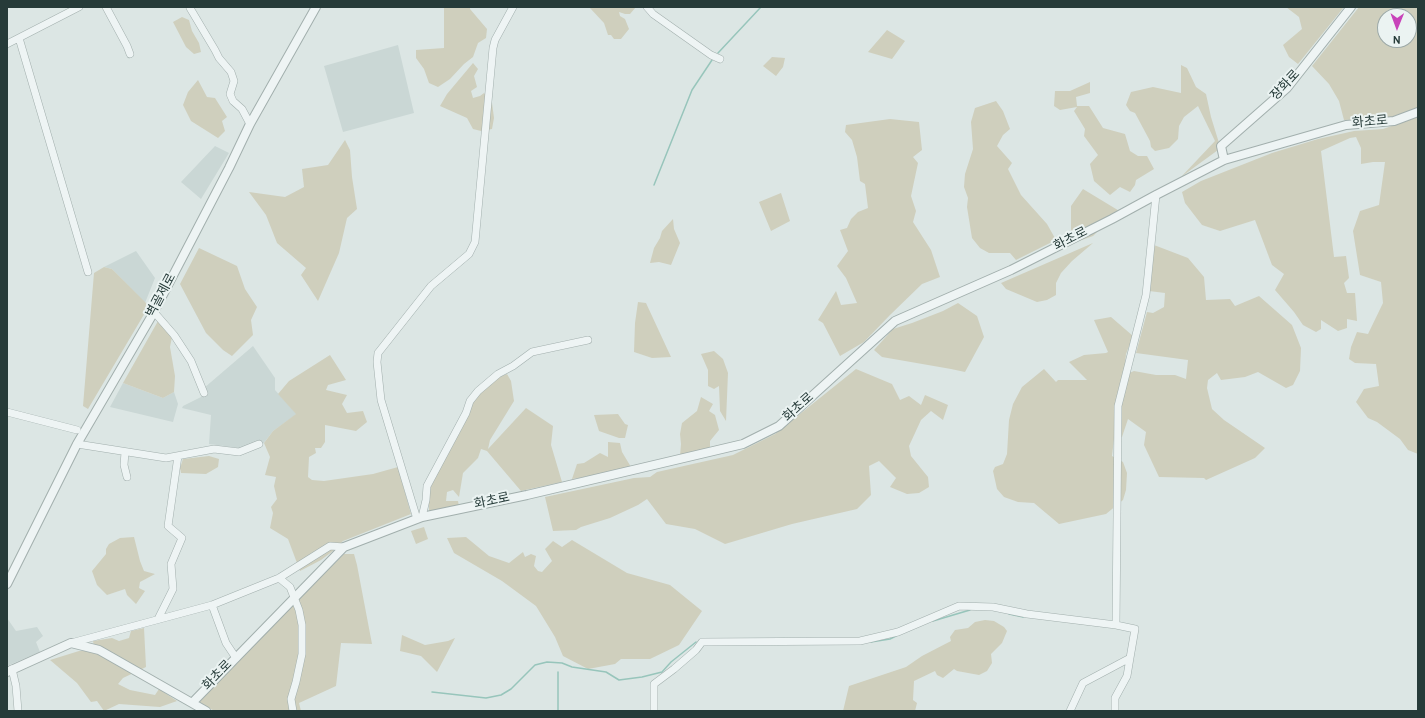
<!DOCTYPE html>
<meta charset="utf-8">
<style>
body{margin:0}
#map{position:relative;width:1425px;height:718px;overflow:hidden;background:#dce6e4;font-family:Overpass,sans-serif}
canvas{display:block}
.frame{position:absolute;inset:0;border:8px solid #263b39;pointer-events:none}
.north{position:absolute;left:1377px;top:8px;width:40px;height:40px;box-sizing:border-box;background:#ebf3f2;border:1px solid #9ca9a8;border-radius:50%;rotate:181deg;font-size:11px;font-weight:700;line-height:16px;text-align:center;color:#263b39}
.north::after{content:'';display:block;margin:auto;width:14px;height:18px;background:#c843ba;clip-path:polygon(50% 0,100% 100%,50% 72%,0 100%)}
</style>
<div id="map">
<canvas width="1425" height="718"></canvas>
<div class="frame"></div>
<div class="north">N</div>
</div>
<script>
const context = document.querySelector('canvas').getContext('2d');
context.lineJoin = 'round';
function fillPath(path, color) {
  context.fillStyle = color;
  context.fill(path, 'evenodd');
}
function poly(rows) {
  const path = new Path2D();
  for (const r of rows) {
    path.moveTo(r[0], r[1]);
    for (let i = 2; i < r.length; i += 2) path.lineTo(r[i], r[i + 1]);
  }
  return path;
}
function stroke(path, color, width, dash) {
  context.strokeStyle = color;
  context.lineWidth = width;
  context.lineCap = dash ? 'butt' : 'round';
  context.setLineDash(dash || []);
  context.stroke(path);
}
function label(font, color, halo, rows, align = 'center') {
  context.font = font + ' Overpass,"Noto Sans KR",sans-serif';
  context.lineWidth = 4;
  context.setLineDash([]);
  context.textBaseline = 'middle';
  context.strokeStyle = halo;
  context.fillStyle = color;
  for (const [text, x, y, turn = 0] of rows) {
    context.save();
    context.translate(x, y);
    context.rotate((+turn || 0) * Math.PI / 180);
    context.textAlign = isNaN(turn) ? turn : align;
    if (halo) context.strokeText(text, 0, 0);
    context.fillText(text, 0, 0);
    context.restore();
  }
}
const built = poly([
 [398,45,414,113,343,132,324,66],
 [215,146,229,153,201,199,181,182],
 [136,251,155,278,145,303,112,269,104,267],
 [253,346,275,378,275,390,297,414,273,431,260,448,239,448,209,444,211,415,182,408,183,406,203,396,204,388],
 [123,383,163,398,174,392,178,404,173,422,110,407],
 [7,618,16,631,37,627,43,636,36,642,40,652,7,666]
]);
const green = poly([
 [444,7,470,7,470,9,487,29,486,38,478,43,473,57,464,64,450,79,438,87,429,83,424,69,416,58,416,50,444,48],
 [589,7,636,7,630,14,625,14,619,12,620,16,625,19,629,29,621,39,614,39,611,35,608,35,604,23],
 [1286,7,1344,7,1298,64,1289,57,1283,45,1302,29,1299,17],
 [1359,7,1418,7,1418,109,1392,118,1344,120,1339,101,1329,84,1312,66],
 [1385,16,1409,16,1409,40,1385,40],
 [182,17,189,20,192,31,199,43,201,52,194,54,186,47,173,22],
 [887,30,905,41,892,59,868,52],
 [772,57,785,58,783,67,776,76,763,66],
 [473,63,478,69,474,76,477,87,471,91,473,98,480,96,484,93,492,103,494,118,492,129,481,131,473,129,467,118,440,106,447,94],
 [1181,65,1187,68,1196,87,1206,94,1211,117,1219,143,1218,150,1181,177,1215,141,1198,106,1184,117,1179,126,1178,139,1169,148,1155,151,1151,147,1150,141,1135,113,1130,111,1126,105,1131,92,1153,87,1181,93],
 [198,80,207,97,215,98,227,117,222,121,225,131,218,138,191,121,183,105,188,92],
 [1090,82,1090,93,1076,97,1077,106,1089,106,1103,128,1125,134,1130,151,1138,156,1147,156,1154,169,1136,180,1135,185,1130,192,1120,187,1110,195,1094,181,1090,164,1098,155,1084,136,1085,129,1074,111,1077,107,1060,110,1054,106,1055,91,1070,91],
 [996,101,1003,111,1010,129,1003,135,997,146,1012,163,1008,169,1021,195,1047,224,1056,240,1016,260,1010,253,989,253,980,248,972,238,967,207,968,198,964,187,965,174,973,149,971,122,975,108],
 [1418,117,1418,454,1408,450,1400,439,1377,422,1368,418,1356,402,1364,389,1379,386,1376,364,1355,363,1349,359,1351,347,1357,332,1368,334,1383,303,1381,282,1360,275,1353,231,1360,211,1379,205,1385,162,1373,162,1361,164,1361,148,1356,137,1350,138,1321,151,1334,257,1346,256,1349,278,1344,283,1347,293,1355,293,1357,321,1347,319,1347,328,1338,331,1321,320,1321,329,1316,332,1303,325,1294,312,1275,290,1284,274,1272,265,1255,220,1220,231,1202,225,1185,203,1182,192,1201,181,1272,153,1318,139,1354,131,1383,129],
 [890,119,919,122,922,150,913,157,918,163,911,196,916,211,913,222,931,250,940,277,922,284,890,315,864,342,840,356,823,323,818,320,836,291,841,305,857,303,846,278,837,266,848,251,840,230,847,228,851,219,858,212,868,208,865,184,860,181,857,157,852,140,845,132,846,125],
 [345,140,350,150,352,177,357,209,347,218,339,253,318,301,301,275,306,268,277,243,266,215,249,192,285,197,304,187,302,169,328,165],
 [1083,189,1121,212,1098,224,1098,231,1093,236,1079,241,1071,233,1071,206],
 [781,193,790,221,771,231,759,202],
 [673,219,674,229,680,243,671,265,659,262,650,263,654,248,660,238,662,231],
 [1093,243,1072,261,1061,273,1056,283,1056,295,1047,300,1037,302,1006,289,1001,283],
 [1154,245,1188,258,1204,277,1206,300,1230,299,1235,306,1259,296,1292,325,1301,348,1300,371,1293,385,1286,388,1258,372,1245,377,1221,380,1217,373,1208,380,1207,388,1212,409,1224,420,1265,448,1255,458,1206,480,1204,478,1159,477,1144,445,1146,432,1128,419,1122,437,1114,439,1112,456,1123,462,1127,473,1126,490,1123,500,1106,514,1059,524,1034,503,1018,502,1004,497,997,489,993,471,995,467,1003,464,1007,454,1009,420,1013,404,1022,387,1044,369,1056,382,1058,380,1087,380,1069,362,1084,355,1106,353,1108,352,1094,320,1111,317,1133,336,1126,354,1124,375,1134,371,1156,375,1175,375,1186,379,1188,360,1136,353,1147,312,1153,313,1164,307,1165,293,1149,291],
 [199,248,237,266,245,289,257,307,251,320,253,335,232,356,223,350,206,333,180,284],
 [104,267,112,269,149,306,88,409,83,406,94,273],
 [638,302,646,303,671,357,652,358,634,352,635,323],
 [958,303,977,316,984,337,965,372,951,369,882,357,874,350,893,329,912,323,943,311],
 [158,321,172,337,170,347,175,376,174,392,163,398,123,383],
 [714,351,723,359,728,373,726,421,720,411,719,386,714,389,708,386,708,370,701,354],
 [330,355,346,380,328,385,326,390,347,395,342,404,347,413,363,411,367,422,356,431,325,425,325,442,321,448,315,448,316,453,309,457,308,477,312,480,324,481,373,474,398,467,411,514,343,541,333,551,321,560,300,571,288,539,270,528,273,513,271,507,277,499,274,486,276,477,265,475,270,457,264,443,273,431,296,414,278,394,289,381],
 [856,369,892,384,900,400,909,396,921,405,925,395,948,405,943,420,931,411,921,420,909,446,911,456,928,477,929,487,919,493,907,494,890,487,896,478,879,461,869,466,871,495,857,509,792,524,725,544,695,529,666,524,647,499,638,505,610,518,581,527,576,530,553,531,545,497,634,478,650,477,657,472,733,455,775,434],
 [507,374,511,381,514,401,490,440,488,449,526,408,553,426,551,445,562,482,521,491,487,451,481,449,478,458,463,473,459,497,453,490,447,492,446,501,458,501,459,506,444,510,429,511,429,492,433,479,455,438,459,434,467,417,471,405,477,396,487,386,491,384,499,377],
 [701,397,713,404,709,411,715,415,719,430,710,441,710,448,680,456,681,444,680,434,682,423,697,411],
 [618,414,625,424,628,425,625,438,619,438,599,431,594,415],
 [608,442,620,443,622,452,631,467,579,478,572,479,577,464,584,463,600,453,608,457],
 [209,456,219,459,218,467,206,474,181,473,180,468,183,459],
 [424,527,428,539,416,544,411,531],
 [134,537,140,561,144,571,155,574,140,582,139,588,145,591,136,604,127,595,125,589,107,595,97,585,92,571,106,554,106,549,109,544,120,538],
 [466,537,489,556,509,563,523,552,525,557,531,554,536,556,534,566,538,571,542,572,552,561,545,549,553,541,562,547,572,540,627,573,670,585,702,611,679,645,650,659,621,659,615,664,588,669,563,656,555,637,536,606,502,581,454,553,447,538],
 [344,554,354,554,357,565,372,644,341,643,336,686,299,703,301,711,215,711,196,702],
 [985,620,994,621,1004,627,1007,631,1002,643,991,654,992,663,987,671,979,675,957,671,954,669,943,678,937,675,935,671,914,681,913,700,917,703,915,711,843,711,849,686,906,667,922,656,951,641,950,637,955,630,968,628,975,622],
 [144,628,146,667,123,678,118,684,130,690,155,695,159,689,177,701,160,707,119,704,104,711,97,701,91,702,77,683,50,660,79,651,95,651,93,641,112,638,119,641,129,638,131,631],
 [402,635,425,645,448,641,455,638,437,672,421,656,400,651]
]);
const stream = poly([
 [718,53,761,7],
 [654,185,692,90,712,60],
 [1009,614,1023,617],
 [933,621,970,610],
 [871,642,890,639,896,636],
 [432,692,486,698,501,695,511,689,535,665,547,662,562,663,572,667,606,672,619,680,642,677,662,672,671,662,696,642],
 [558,711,558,672]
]);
const minor = poly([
 [106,7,127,46,130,54],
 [647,7,653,14,711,55,720,59],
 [190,8,215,50,219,58,231,72,234,81,230,94,233,101,242,109,250,124],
 [19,38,88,272],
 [7,44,79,7],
 [154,312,174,335,191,361,204,393],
 [7,412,77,430],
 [77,444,166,458,214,449,239,452,259,444],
 [125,452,124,465,127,477],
 [422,517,426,500,427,486,466,413,470,401,478,391,498,374,513,366,532,352,588,340],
 [417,519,381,400,377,362,378,353,431,286,469,254,475,242,493,48,495,40,513,7],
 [279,578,290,587,299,610,302,625,302,654,296,682,291,699,293,711],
 [212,605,226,643,236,658],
 [158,619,173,589,171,564,182,538,168,526,178,456],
 [71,643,212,605,279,578,330,546,344,547],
 [1130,658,1135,629,1116,625,1118,406,1146,295,1156,195],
 [12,669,16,686,18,711],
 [654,711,654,684,674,669,696,650,702,642,860,641,898,632,959,606,993,607,1027,614,1116,625],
 [1070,711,1083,683,1130,658,1127,676,1115,698,1115,711]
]);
const tertiary = poly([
 [1224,160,1221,146,1287,88,1351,7],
 [7,584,77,444,154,312,229,168,250,124,316,7],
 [7,672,71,643,99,650,206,711],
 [192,703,344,547,422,517,527,495,743,444,779,426,895,321,1011,270,1112,219,1156,195,1224,160,1346,125,1394,121,1418,112]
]);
const streetNames = [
 ["장화로",1286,86,-47],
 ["화초로",1370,123,-5],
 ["화초로",1071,240,-27],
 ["벽골제로",162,296,-62],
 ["화초로",799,408,-42],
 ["화초로",492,502,-12],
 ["화초로",218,676,-46]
];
fillPath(built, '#cad7d5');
fillPath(green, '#cfcfbd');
stroke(stream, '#97c5bb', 1.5);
stroke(minor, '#a2afad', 8);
stroke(tertiary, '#a2afad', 10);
stroke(minor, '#eef4f4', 7);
stroke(tertiary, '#eef4f4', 8);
label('13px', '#263b39', '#ebf3f2', streetNames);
</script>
